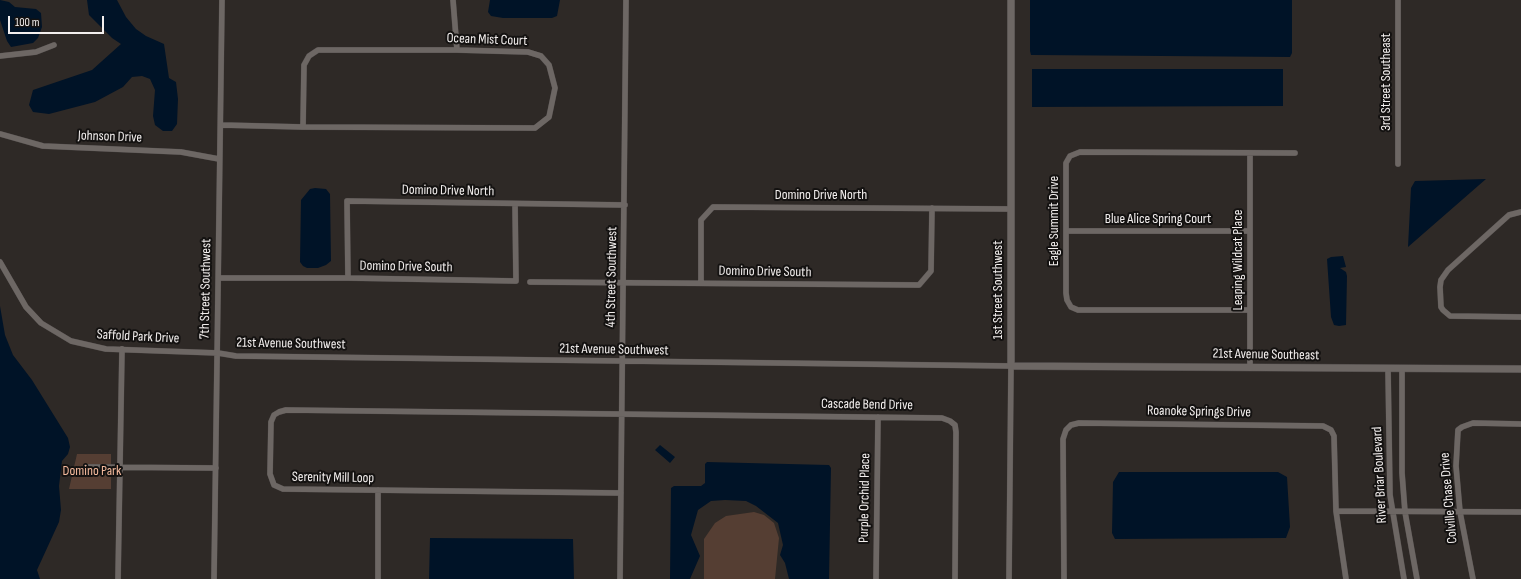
<!DOCTYPE html>
<style>
body{margin:0}
#map{position:relative;width:1521px;height:579px;overflow:hidden;background:#2e2926;font-family:"Sofia Sans Condensed",sans-serif}
canvas{display:block}
.scale{position:absolute;left:8px;top:16px;width:96px;height:18px;box-sizing:border-box;border:2px solid #f3efee;border-top:0;padding-left:5px;font-size:12px;line-height:14px;white-space:nowrap;color:#f3efee;-webkit-text-stroke:3px #141211;paint-order:stroke}
</style>
<div id="map">
<canvas width="1521" height="579"></canvas>
<div class="scale">100 m</div>
</div>
<script>
const context = document.querySelector('canvas').getContext('2d');
context.lineJoin = 'round';
function fillPath(path, color) {
  context.fillStyle = color;
  context.fill(path, 'evenodd');
}
function poly(rows) {
  const path = new Path2D();
  for (const r of rows) {
    path.moveTo(r[0], r[1]);
    for (let i = 2; i < r.length; i += 2) path.lineTo(r[i], r[i + 1]);
  }
  return path;
}
function stroke(path, color, width, dash) {
  context.strokeStyle = color;
  context.lineWidth = width;
  context.lineCap = dash ? 'butt' : 'round';
  context.setLineDash(dash || []);
  context.stroke(path);
}
function label(font, color, halo, rows, align = 'center') {
  context.font = font + ' "Sofia Sans Condensed",sans-serif';
  context.lineWidth = 4;
  context.setLineDash([]);
  context.textBaseline = 'middle';
  context.strokeStyle = halo;
  context.fillStyle = color;
  for (const [text, x, y, turn = 0] of rows) {
    context.save();
    context.translate(x, y);
    context.rotate((+turn || 0) * Math.PI / 180);
    context.textAlign = isNaN(turn) ? turn : align;
    if (halo) context.strokeText(text, 0, 0);
    context.fillText(text, 0, 0);
    context.restore();
  }
}
const green = poly([
 [77,454,111,454,111,489,69,489],
 [754,512,764,515,774,523,779,538,775,579,704,579,704,539,715,523,726,516]
]);
const water = poly([
 [0,0,9,2,15,7,36,9,41,13,42,27,38,38,33,43,11,47,7,41,0,20],
 [87,0,117,0,126,17,136,29,146,36,164,44,169,78,176,82,178,99,177,124,172,131,163,131,155,125,153,116,155,90,150,79,142,76,132,77,123,87,95,102,49,114,33,112,29,105,33,90,92,70,121,44,112,38,89,15],
 [490,0,560,0,557,16,552,18,503,18,491,16,488,12],
 [1030,0,1292,0,1292,53,1290,57,1034,55,1031,55,1030,51],
 [1032,69,1283,69,1283,106,1032,107],
 [1486,179,1408,247,1411,188,1415,181],
 [315,188,326,189,330,194,331,261,326,265,318,268,307,268,303,266,300,262,301,200,310,189],
 [1343,256,1346,267,1340,268,1346,272,1347,276,1346,325,1339,326,1334,325,1331,317,1327,259,1331,257],
 [0,306,5,335,13,355,32,380,68,438,70,447,68,454,62,461,59,486,61,510,59,522,37,570,40,579,0,579],
 [660,445,675,457,670,463,655,450],
 [707,462,829,465,831,468,829,579,789,579,785,563,780,555,783,545,778,523,756,506,746,501,725,500,711,501,698,510,691,535,700,556,690,579,670,579,671,488,674,486,701,486,705,483,705,464],
 [1119,472,1278,472,1287,477,1290,527,1286,538,1115,539,1112,533,1113,482],
 [430,538,573,539,574,579,429,579]
]);
const minor = poly([
 [453,0,457,50],
 [1398,0,1398,164],
 [0,56,36,52,54,45],
 [221,125,303,127,535,128,549,117,555,88,549,65,541,56,528,52,457,50,318,50,309,56,304,65,303,127],
 [0,134,43,146,181,152,219,159],
 [1250,153,1250,368],
 [1521,212,1509,215,1448,270,1441,280,1440,287,1441,307,1443,310,1450,316,1521,317],
 [1066,231,1250,231],
 [0,262,26,307,41,323,71,341,106,349,218,353,236,356,1011,366,1009,579],
 [219,278,348,278,516,281,515,204],
 [348,278,347,201,625,205],
 [530,282,919,285,931,271,932,208],
 [701,283,701,220,713,207,1011,209],
 [1250,310,1078,310,1071,307,1067,300,1066,293,1066,163,1070,156,1080,152,1295,153],
 [1388,369,1390,495,1404,579],
 [1402,369,1402,473,1405,512,1417,579],
 [86,467,216,468],
 [621,493,283,489,274,485,270,474,271,422,274,415,279,412,286,410,942,418,950,421,955,425,956,432,955,579],
 [1336,511,1521,512],
 [118,579,122,349],
 [214,579,222,0],
 [378,579,378,490],
 [620,579,626,0],
 [876,579,878,417],
 [1064,579,1063,439,1066,430,1071,425,1079,423,1323,426,1331,430,1334,436,1336,511,1346,579],
 [1473,579,1460,512,1456,466,1458,430,1462,427,1473,423,1521,424]
]);
const tertiary = poly([
 [1011,0,1011,366,1521,369]
]);
const streetNames = [
 ["Ocean Mist Court",487,40,2],
 ["3rd Street Southeast",1386,82,-90],
 ["Johnson Drive",110,137,2],
 ["Domino Drive North",448,191,1],
 ["Domino Drive North",821,195],
 ["Blue Alice Spring Court",1158,219],
 ["Eagle Summit Drive",1054,221,-90],
 ["Leaping Wildcat Place",1238,260,-90],
 ["Domino Drive South",406,267,1],
 ["Domino Drive South",765,272,1],
 ["4th Street Southwest",612,277,-89],
 ["7th Street Southwest",206,289,-89],
 ["1st Street Southwest",998,290,-90],
 ["Saffold Park Drive",138,337,3],
 ["21st Avenue Southwest",291,344,1],
 ["21st Avenue Southwest",614,350,1],
 ["21st Avenue Southeast",1266,355,1],
 ["Cascade Bend Drive",867,405,1],
 ["Roanoke Springs Drive",1199,412,1],
 ["River Briar Boulevard",1380,475,-93],
 ["Serenity Mill Loop",333,478,1],
 ["Purple Orchid Place",865,498,-89],
 ["Colville Chase Drive",1449,498,-95]
];
const parkNames = [
 ["Domino Park",92,471]
];
fillPath(green, '#553e33');
fillPath(water, '#001327');
stroke(minor, '#4b4645', 6);
stroke(tertiary, '#4b4645', 8);
stroke(minor, '#6d6764', 5.5);
stroke(tertiary, '#6d6764', 7);
label('14px', '#f3efee', '#141211', streetNames);
label('14px', '#f6bb9e', '#141211', parkNames);
</script>
